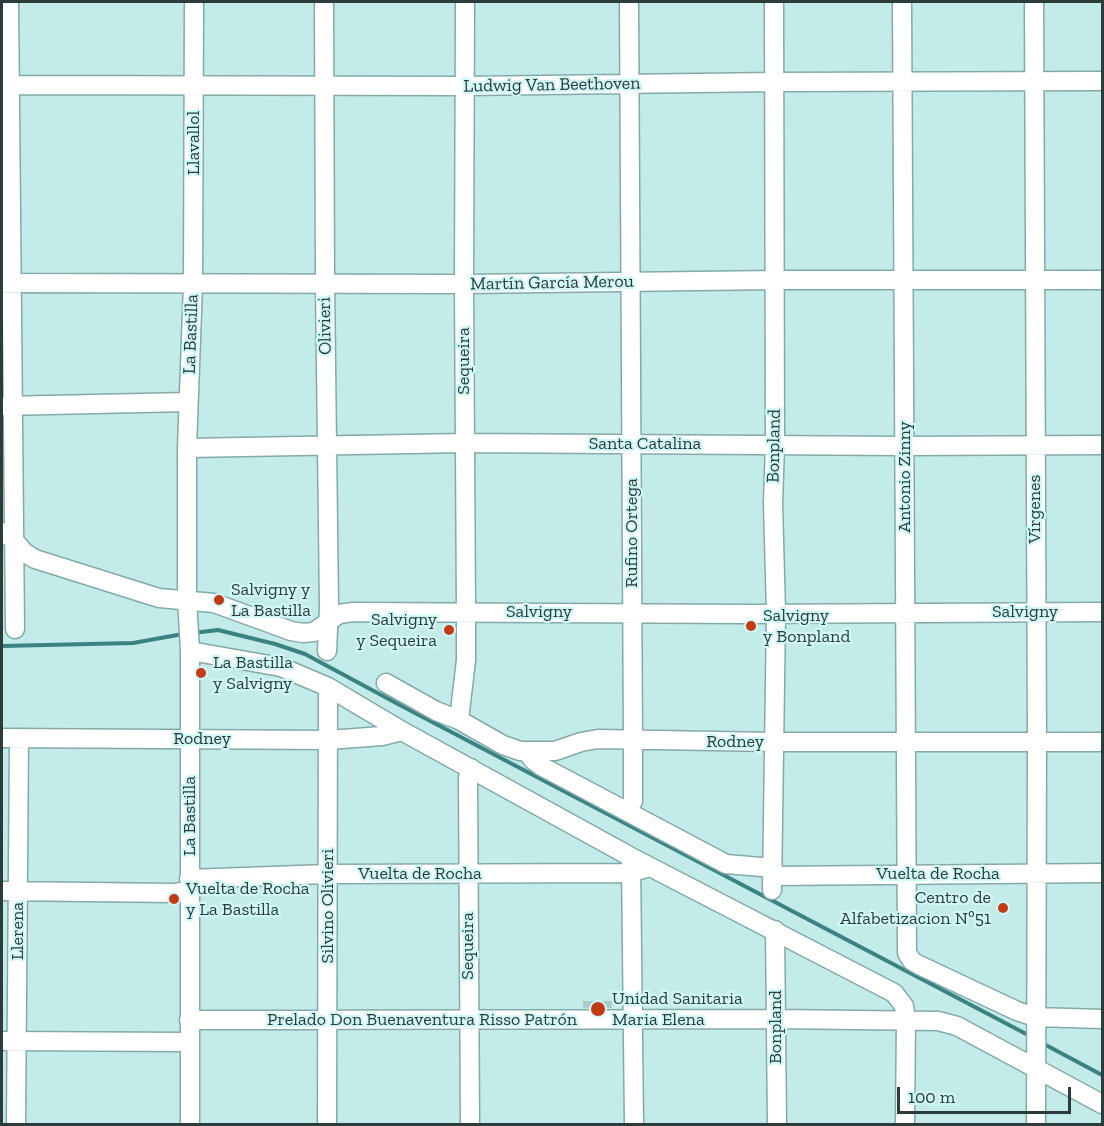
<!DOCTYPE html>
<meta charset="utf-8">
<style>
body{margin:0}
#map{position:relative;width:1104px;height:1126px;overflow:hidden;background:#c2ebe9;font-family:"Zilla Slab",serif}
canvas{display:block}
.frame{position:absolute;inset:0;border:3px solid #2b3c3b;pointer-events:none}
.scale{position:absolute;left:897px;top:1087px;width:174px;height:27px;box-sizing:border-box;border:3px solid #2b3c3b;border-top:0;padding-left:8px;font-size:18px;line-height:21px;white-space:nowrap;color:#2b3c3b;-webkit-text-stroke:4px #cff8f7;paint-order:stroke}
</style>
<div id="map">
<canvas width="1104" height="1126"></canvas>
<div class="frame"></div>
<div class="scale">100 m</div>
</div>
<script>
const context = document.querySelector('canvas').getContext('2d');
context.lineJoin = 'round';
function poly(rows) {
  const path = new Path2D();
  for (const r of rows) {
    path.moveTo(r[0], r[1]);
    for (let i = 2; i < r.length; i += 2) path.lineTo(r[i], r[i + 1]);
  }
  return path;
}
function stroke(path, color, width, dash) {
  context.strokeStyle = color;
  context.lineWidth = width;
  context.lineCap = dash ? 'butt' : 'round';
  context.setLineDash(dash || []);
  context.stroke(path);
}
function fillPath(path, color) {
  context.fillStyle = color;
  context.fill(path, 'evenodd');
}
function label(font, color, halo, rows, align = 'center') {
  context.font = font + ' "Zilla Slab",serif';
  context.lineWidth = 4.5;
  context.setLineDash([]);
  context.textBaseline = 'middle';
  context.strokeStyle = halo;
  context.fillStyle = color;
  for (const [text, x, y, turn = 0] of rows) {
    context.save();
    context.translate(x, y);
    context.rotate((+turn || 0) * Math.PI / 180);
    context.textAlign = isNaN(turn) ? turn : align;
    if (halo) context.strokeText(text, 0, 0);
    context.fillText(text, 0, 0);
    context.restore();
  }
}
const stream = poly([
 [193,633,218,630,275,644,305,654,398,704,1030,1036],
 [2,646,133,643,183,634],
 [1042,1043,1102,1075]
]);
const building = poly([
 [583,1001,612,1001,612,1008,583,1008]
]);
const minor = poly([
 [9,2,15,629],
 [324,2,325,283,329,607,327,651],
 [902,2,907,953,912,961,919,965,1017,1011,1035,1017,1102,1019],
 [1034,2,1037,743,1036,1124],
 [2,85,466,86,775,82,1102,81],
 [2,283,464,284,775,280,1102,280],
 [2,406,188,402],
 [187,448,465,443,904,446,1102,445],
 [2,532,13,539,25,553,35,559,159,598,214,603,291,631,303,633,314,632,339,614,353,612,750,614,1102,612],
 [190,651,281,667,328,687,402,731,631,857,894,993,904,1006,906,1020,905,1124],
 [386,683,436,711,459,720,503,745,520,751,555,751,581,742,598,739,774,742,1102,742],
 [459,720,466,660,466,612,464,284,465,2],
 [2,738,328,740,382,736,402,731],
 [527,752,533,760,541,766,726,864,773,868],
 [627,811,633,801,633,741,629,2],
 [631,862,634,1124],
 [773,876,1102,873],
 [189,879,327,874,630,873,650,867],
 [772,890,776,613,773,503,775,445,774,2],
 [2,891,174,893,189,891],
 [775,930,777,1124],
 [189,1020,776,1019,938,1021,957,1026,1102,1104],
 [2,1041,189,1042],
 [16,1124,19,738],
 [190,1124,190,651,187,599,187,448,193,284,194,2],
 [327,1124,328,687],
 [470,1124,468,778,471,768]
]);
const markers = [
 [219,600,6,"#c33a15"],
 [751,626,6,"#c33a15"],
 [449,630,6,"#c33a15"],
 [201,673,6,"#c33a15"],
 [174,899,6,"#c33a15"],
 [1003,908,6,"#c33a15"],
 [598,1009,8,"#c33a15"]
];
const streetNames = [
 ["Ludwig Van Beethoven",552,85,-1],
 ["Llavallol",194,143,-90],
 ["Martín García Merou",552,283,-1],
 ["Olivieri",325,326,-91],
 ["La Bastilla",191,334,-88],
 ["Sequeira",464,361,-90],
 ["Santa Catalina",645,444],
 ["Bonpland",774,446,-89],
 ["Antonio Zinny",905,477,-90],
 ["Vírgenes",1035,509,-90],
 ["Rufino Ortega",632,533,-90],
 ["Salvigny",539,612],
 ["Salvigny",1025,612],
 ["Rodney",202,739],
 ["Rodney",735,742],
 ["La Bastilla",190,816,-90],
 ["Vuelta de Rocha",420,874],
 ["Vuelta de Rocha",938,874],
 ["Silvino Olivieri",328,906,-90],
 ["Llerena",18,931,-90],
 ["Sequeira",468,946,-90],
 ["Prelado Don Buenaventura Risso Patrón",422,1020],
 ["Bonpland",776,1027,-90]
];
const poiNames = [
 ["Salvigny y",231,590],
 ["La Bastilla",231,611],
 ["Salvigny",763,616],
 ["y Bonpland",763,637],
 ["Salvigny",437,620,"right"],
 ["y Sequeira",437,641,"right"],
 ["La Bastilla",213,663],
 ["y Salvigny",213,684],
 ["Vuelta de Rocha",186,889],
 ["y La Bastilla",186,910],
 ["Centro de",991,898,"right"],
 ["Alfabetizacion Nº51",991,919,"right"],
 ["Unidad Sanitaria",612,999],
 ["Maria Elena",612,1020]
];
stroke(stream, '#3a8381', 4);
fillPath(building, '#a4cdcb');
stroke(minor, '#83aaa9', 21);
stroke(minor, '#fff', 18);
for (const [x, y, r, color] of markers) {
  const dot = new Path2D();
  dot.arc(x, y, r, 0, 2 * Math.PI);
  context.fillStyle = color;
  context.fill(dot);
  stroke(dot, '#cff8f7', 2);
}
label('18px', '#2b3c3b', '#cff8f7', streetNames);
label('18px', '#2b3c3b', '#cff8f7', poiNames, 'left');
</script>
